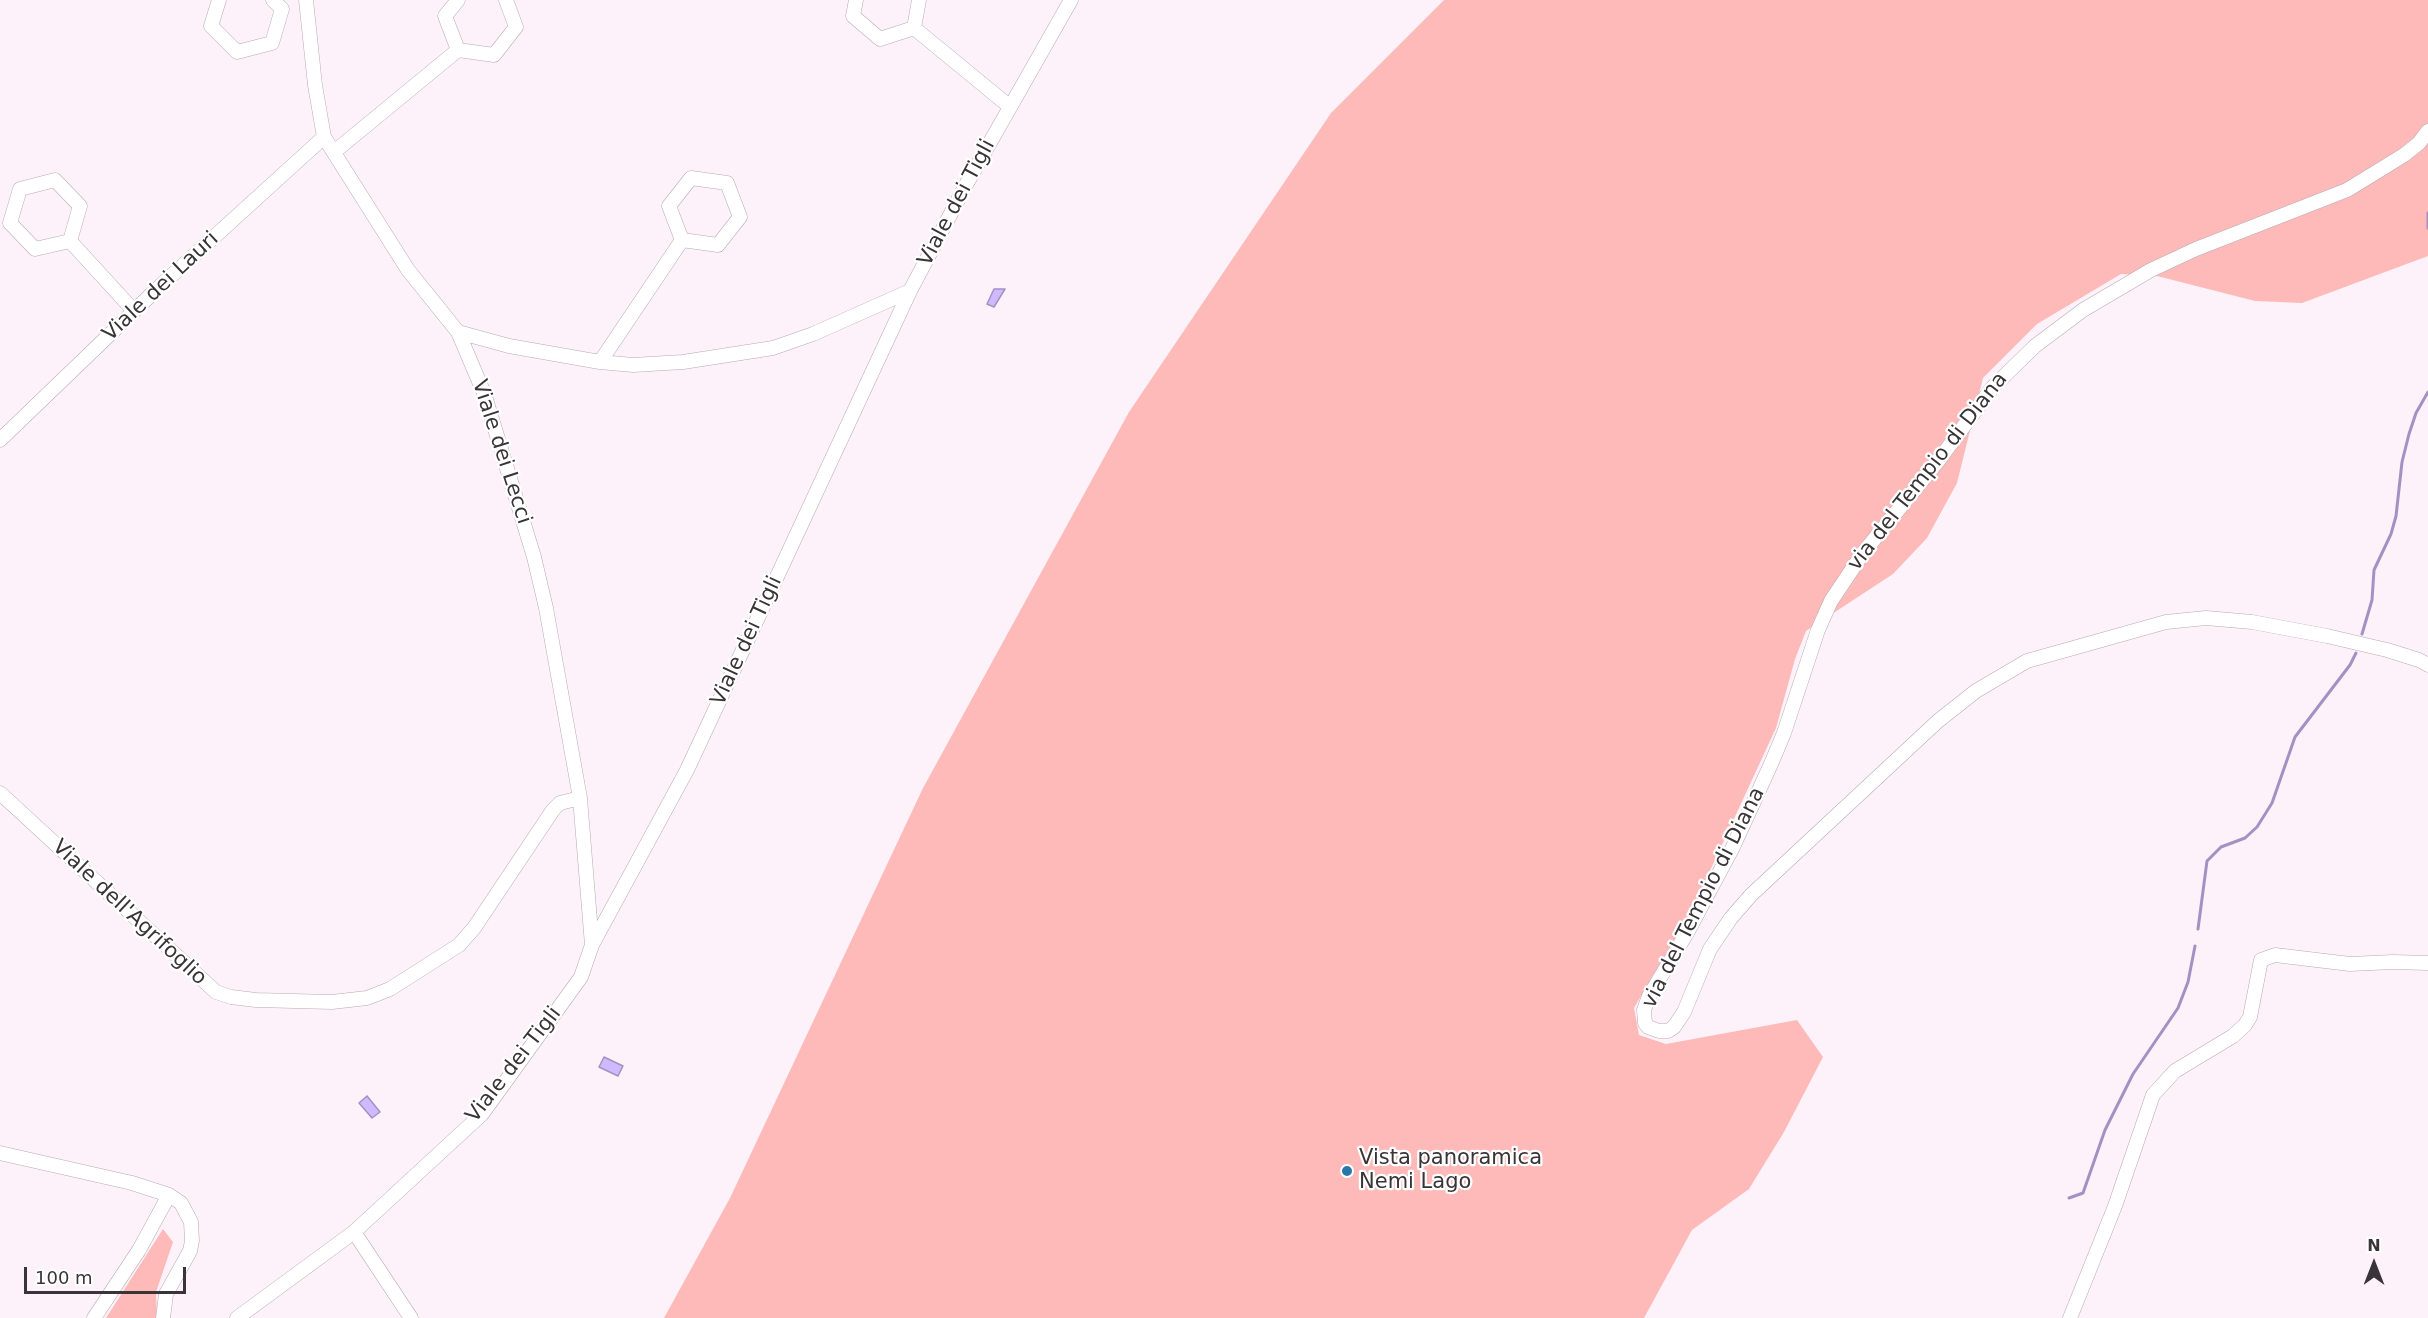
<!DOCTYPE html>
<style>
body{margin:0}
#map{position:relative;width:2428px;height:1318px;overflow:hidden;background:#fdf2f9;font-family:"DejaVu Sans",sans-serif}
canvas{display:block}
.north{position:absolute;left:2344px;top:1234px;width:60px;height:60px;-webkit-text-stroke:4px #fff;paint-order:stroke;rotate:0deg;font-size:16px;font-weight:700;line-height:24px;text-align:center;color:#393437}
.north::after{content:'';display:block;margin:auto;width:21px;height:27px;background:#393437;clip-path:polygon(50% 0,100% 100%,50% 72%,0 100%)}
.scale{position:absolute;left:24px;top:1267px;width:162px;height:27px;box-sizing:border-box;border:3px solid #393437;border-top:0;padding-left:8px;font-size:18px;line-height:21px;white-space:nowrap;color:#393437;-webkit-text-stroke:4px #fff;paint-order:stroke}
</style>
<div id="map">
<canvas width="2428" height="1318"></canvas>
<div class="north">N</div>
<div class="scale">100 m</div>
</div>
<script>
const context = document.querySelector('canvas').getContext('2d');
context.lineJoin = 'round';
function fillPath(path, color) {
  context.fillStyle = color;
  context.fill(path, 'evenodd');
}
function poly(rows) {
  const path = new Path2D();
  for (const r of rows) {
    path.moveTo(r[0], r[1]);
    for (let i = 2; i < r.length; i += 2) path.lineTo(r[i], r[i + 1]);
  }
  return path;
}
function stroke(path, color, width, dash) {
  context.strokeStyle = color;
  context.lineWidth = width;
  context.lineCap = dash ? 'butt' : 'round';
  context.setLineDash(dash || []);
  context.stroke(path);
}
function label(font, color, halo, rows, align = 'center') {
  context.font = font + ' "DejaVu Sans",sans-serif';
  context.lineWidth = 4.5;
  context.setLineDash([]);
  context.textBaseline = 'middle';
  context.strokeStyle = halo;
  context.fillStyle = color;
  for (const [text, x, y, turn = 0] of rows) {
    context.save();
    context.translate(x, y);
    context.rotate((+turn || 0) * Math.PI / 180);
    context.textAlign = isNaN(turn) ? turn : align;
    if (halo) context.strokeText(text, 0, 0);
    context.fillText(text, 0, 0);
    context.restore();
  }
}
const green = poly([
 [1444,0,2428,0,2428,256,2302,303,2255,301,2157,276,2121,274,2037,324,1983,378,1957,483,1927,538,1893,574,1806,631,1795,659,1776,728,1689,916,1634,1008,1639,1035,1666,1044,1797,1020,1823,1057,1784,1132,1749,1189,1692,1230,1644,1318,664,1318,730,1198,923,788,1129,412,1331,113],
 [163,1229,173,1242,156,1292,157,1318,106,1318]
]);
const water = poly([
 [994,289,1005,289,994,307,987,304,994,289],
 [604,1057,623,1066,618,1076,599,1067,604,1057],
 [367,1096,380,1112,372,1118,359,1103,367,1096]
]);
const stream = poly([
 [2428,213,2428,228],
 [2362,634,2372,600,2374,570,2391,534,2396,516,2402,462,2409,434,2416,413,2428,392],
 [2198,929,2207,861,2221,847,2245,838,2257,827,2272,803,2295,737,2350,665,2356,653],
 [2069,1198,2083,1193,2105,1130,2133,1074,2178,1008,2188,982,2195,946]
]);
const street = poly([
 [219,0,211,26,237,52,272,43,282,9,273,0],
 [306,0,315,85,324,137,408,270,458,332,484,393,534,557,546,608,580,798,592,945],
 [458,0,445,16,458,50,494,55,516,27,506,0],
 [856,0,853,16,880,39,914,28,919,0],
 [914,28,1009,106],
 [2428,131,2419,143,2404,155,2347,190,2196,249,2151,270,2083,310,2035,346,1993,387,1938,461,1863,553,1831,601,1818,630,1784,733,1771,764,1732,849,1687,933,1649,996,1644,1010,1645,1023,1648,1027,1659,1031,1668,1031,1674,1027,1684,1012,1710,949,1731,918,1751,895,1938,721,1976,691,2027,661,2166,622,2206,618,2252,622,2327,636,2387,650,2419,660,2428,665],
 [334,152,458,50],
 [691,178,727,183,740,217,718,245,682,240,669,206,691,178],
 [55,180,80,206,70,241,35,249,10,223,20,189,55,180],
 [70,241,134,311],
 [458,332,509,346,600,362,633,365,683,362,773,348,813,334,910,291],
 [600,362,682,240],
 [0,440,158,288,324,137],
 [0,793,216,992,231,997,256,1000,332,1002,367,998,390,989,459,945,474,928,553,810,560,803,580,798],
 [0,1153,132,1183,169,1195,181,1203,191,1222,192,1241,190,1251,166,1294,163,1318],
 [354,1232,411,1318],
 [94,1318,139,1250,169,1195],
 [237,1318,354,1232,482,1114,581,977,592,945,687,770,910,291,967,183,1071,0],
 [2070,1318,2115,1206,2153,1095,2175,1071,2233,1036,2245,1025,2250,1017,2261,960,2275,955,2350,964,2393,962,2428,963]
]);
const markers = [
 [1347,1171,6,"#2678a9"]
];
const streetNames = [
 ["Viale dei Tigli",957,203,-62],
 ["Viale dei Lauri",161,287,-43],
 ["Viale dei Lecci",501,452,72],
 ["via del Tempio di Diana",1928,472,-52],
 ["Viale dei Tigli",747,641,-65],
 ["via del Tempio di Diana",1704,898,-63],
 ["Viale dell'Agrifoglio",129,913,43],
 ["Viale dei Tigli",514,1065,-52]
];
const poiNames = [
 ["Vista panoramica",1359,1159],
 ["Nemi Lago",1359,1183]
];
fillPath(green, '#fdbab9');
fillPath(water, '#d1b9ff');
stroke(water, '#a391c3', 1.5);
stroke(stream, '#a391c3', 3);
stroke(street, '#b7aab2', 15);
stroke(street, '#fff', 14);
for (const [x, y, r, color] of markers) {
  const dot = new Path2D();
  dot.arc(x, y, r, 0, 2 * Math.PI);
  context.fillStyle = color;
  context.fill(dot);
  stroke(dot, '#fff', 2);
}
label('21px', '#393437', '#fff', streetNames);
label('21px', '#393437', '#fff', poiNames, 'left');
</script>
